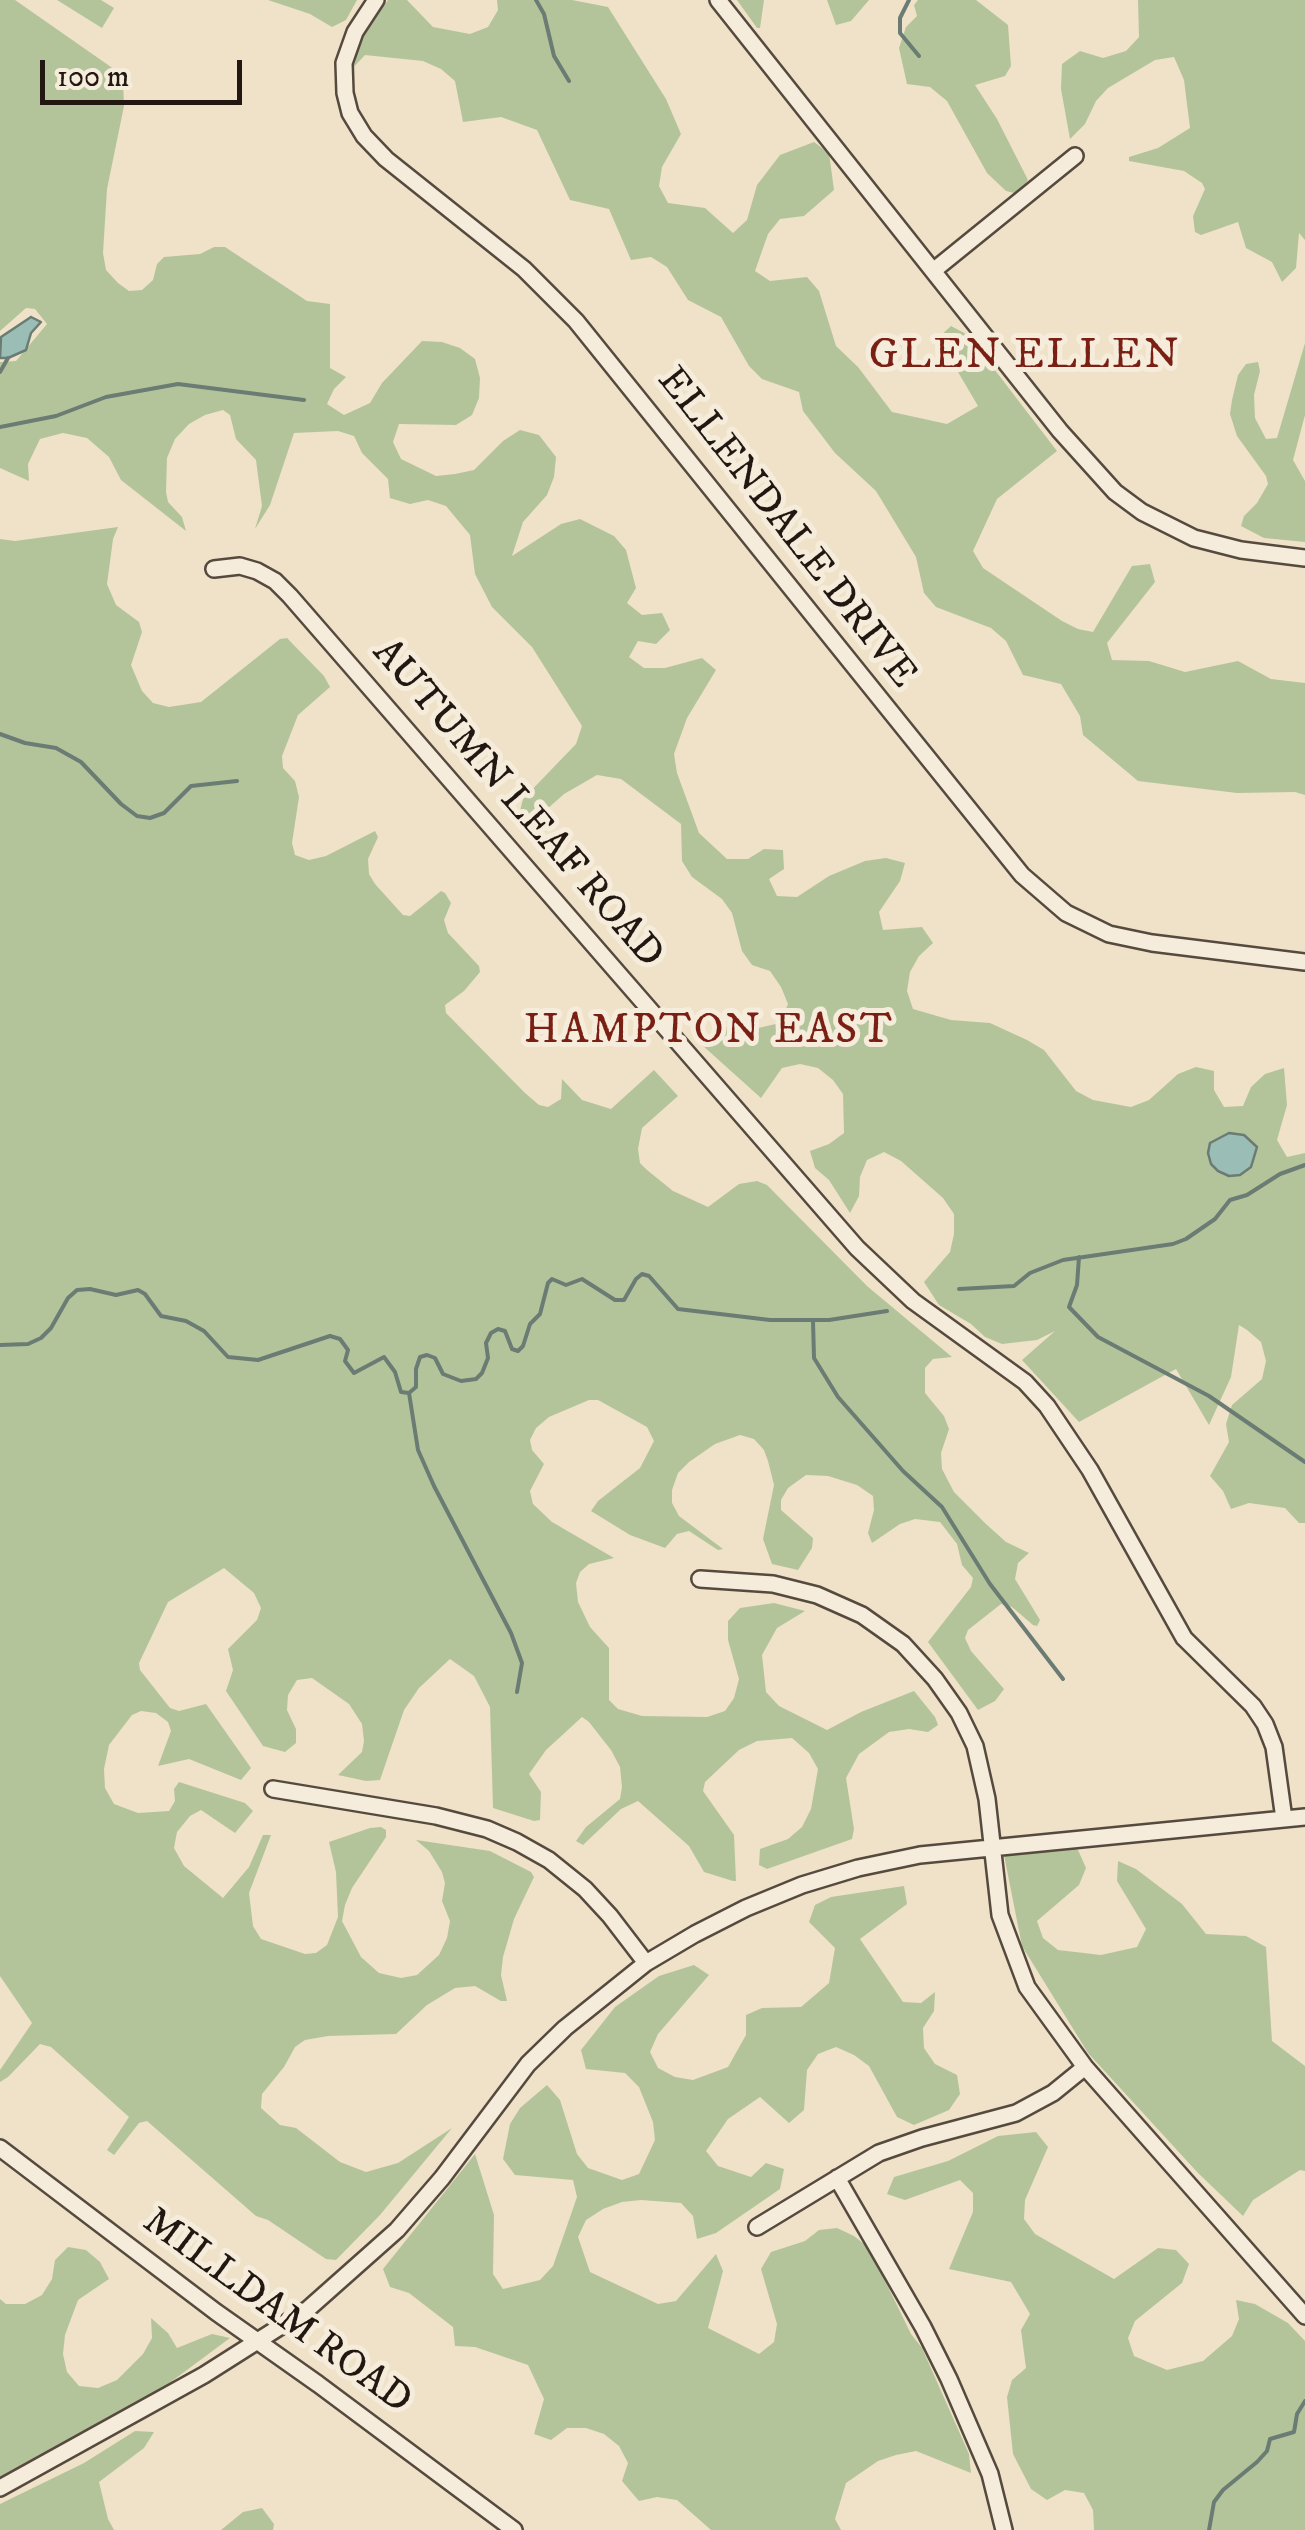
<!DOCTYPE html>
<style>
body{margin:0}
#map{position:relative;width:1305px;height:2530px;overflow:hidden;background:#efe2c8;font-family:"IM FELL DW Pica",serif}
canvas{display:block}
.scale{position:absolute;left:40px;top:60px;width:202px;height:45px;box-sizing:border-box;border:5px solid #231811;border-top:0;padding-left:12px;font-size:30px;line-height:35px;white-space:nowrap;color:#231811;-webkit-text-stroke:8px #f5ecdb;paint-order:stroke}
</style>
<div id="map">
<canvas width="1305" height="2530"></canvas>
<div class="scale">100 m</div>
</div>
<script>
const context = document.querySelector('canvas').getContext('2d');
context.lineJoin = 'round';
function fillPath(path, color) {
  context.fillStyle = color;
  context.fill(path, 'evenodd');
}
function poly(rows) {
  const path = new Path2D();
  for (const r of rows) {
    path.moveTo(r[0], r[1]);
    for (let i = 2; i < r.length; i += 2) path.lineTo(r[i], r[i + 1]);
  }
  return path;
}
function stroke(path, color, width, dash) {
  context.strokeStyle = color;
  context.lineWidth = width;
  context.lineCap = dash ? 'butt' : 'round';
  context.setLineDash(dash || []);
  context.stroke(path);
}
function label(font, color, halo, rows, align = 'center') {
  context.font = font + ' "IM FELL DW Pica",serif';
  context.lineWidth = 10;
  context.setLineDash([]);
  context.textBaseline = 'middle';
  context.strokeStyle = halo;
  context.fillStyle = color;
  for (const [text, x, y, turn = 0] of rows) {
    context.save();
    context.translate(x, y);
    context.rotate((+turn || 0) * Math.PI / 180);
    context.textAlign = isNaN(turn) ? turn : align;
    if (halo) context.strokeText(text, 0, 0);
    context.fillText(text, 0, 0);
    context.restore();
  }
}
const green = poly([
 [0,0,15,0,111,67,123,79,124,106,107,189,103,253,106,270,118,283,129,291,142,290,153,280,157,264,164,257,200,254,214,247,225,247,307,301,330,304,330,368,346,377,334,389,327,404,344,415,370,403,382,383,422,341,442,342,460,348,475,359,480,378,479,398,472,415,456,425,399,424,393,442,401,459,436,476,455,474,474,470,503,441,520,430,539,435,556,457,554,477,547,495,523,522,512,556,561,524,580,519,614,536,626,550,636,588,627,603,642,615,662,613,670,630,656,644,638,641,629,657,644,668,665,668,702,658,716,670,687,718,674,754,677,773,699,833,727,859,748,859,764,849,783,850,784,869,769,879,777,896,797,897,829,876,865,861,886,858,905,863,900,881,879,912,883,930,922,927,933,943,919,956,910,972,907,991,913,1009,951,1020,990,1023,1027,1040,1044,1050,1076,1091,1093,1100,1131,1107,1149,1100,1178,1074,1196,1067,1214,1071,1214,1090,1224,1107,1243,1106,1251,1087,1265,1074,1284,1068,1287,1105,1277,1140,1287,1157,1305,1153,1305,1523,1299,1523,1285,1508,1249,1503,1231,1509,1223,1491,1210,1476,1229,1442,1226,1424,1232,1405,1262,1379,1266,1361,1261,1342,1247,1330,1239,1325,1231,1377,1209,1425,1176,1369,1079,1422,1022,1360,1055,1331,1037,1340,1002,1344,985,1337,971,1324,939,1305,924,1282,950,1252,954,1234,954,1214,943,1198,901,1161,884,1152,867,1160,860,1177,859,1196,850,1213,829,1180,815,1168,810,1151,829,1144,844,1133,843,1094,833,1080,818,1068,800,1064,782,1068,761,1098,702,1045,714,1029,734,1026,754,1029,780,1023,788,1004,781,987,770,971,752,965,742,951,732,913,722,899,692,877,682,861,681,824,621,779,597,775,564,794,537,818,518,819,523,799,576,744,582,726,532,647,492,607,475,574,470,535,446,506,428,500,410,504,390,498,388,479,362,453,354,436,338,431,294,433,270,505,255,529,262,506,256,460,236,439,230,415,223,410,205,415,189,424,175,439,167,458,166,492,168,502,182,517,186,531,121,480,109,457,87,438,63,433,40,439,28,464,29,481,0,468,0,362,16,361,47,324,35,309,26,308,0,331],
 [57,0,101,0,114,8,102,28],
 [268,0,357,0,346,20,332,27,310,14],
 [388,0,407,0,433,27,470,34,488,27,498,10,497,0,572,0,608,7,666,99,681,134,662,167,659,186,668,203,705,208,733,233,747,220,757,185,780,155,814,142,829,153,834,190,804,216,780,219,768,234,755,271,770,281,807,277,819,291,836,346,858,367,892,412,947,424,978,406,938,338,951,326,968,335,1057,451,997,499,973,551,983,568,1062,621,1078,629,1093,632,1132,566,1150,564,1155,582,1107,643,1112,660,1149,661,1185,672,1238,661,1271,679,1305,683,1305,795,1295,792,1237,793,1138,781,1083,735,1080,716,1061,684,1023,675,1006,641,991,628,936,607,924,593,916,557,876,491,835,453,803,411,799,392,762,379,749,366,721,317,688,300,667,267,651,257,631,260,609,209,570,200,537,130,501,117,463,122,455,81,441,69,423,61,365,55,351,70,354,51],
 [737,0,764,0,760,28,757,28],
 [827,0,869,0,851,21,836,25],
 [918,0,976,0,1008,25,1011,66,1005,76,975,85,997,119,1028,180,1018,194,1006,191,987,173,947,101,930,87,907,84,899,48,906,27,917,16,914,5],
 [1138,0,1305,0,1305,240,1299,233,1296,268,1282,282,1272,262,1246,248,1238,222,1201,235,1195,232,1193,216,1205,189,1202,183,1184,171,1129,161,1129,157,1158,148,1190,128,1184,80,1174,57,1155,60,1108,88,1096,101,1085,124,1070,139,1061,89,1062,64,1080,51,1103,58,1126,51,1139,37],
 [1305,343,1305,415,1293,460,1305,481,1305,542,1264,538,1241,526,1244,516,1257,503,1268,484,1266,476,1237,436,1230,414,1232,400,1238,375,1246,364,1258,362,1260,371,1254,395,1255,418,1266,439,1277,438],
 [118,527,113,539,107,584,116,605,139,622,142,632,131,665,142,691,153,703,169,707,201,702,280,639,287,638,324,676,330,687,298,715,282,756,283,768,295,781,299,797,292,843,295,855,309,860,326,856,375,831,378,837,368,859,369,874,375,884,403,915,410,916,441,891,445,893,451,903,444,920,448,933,479,966,480,972,464,991,445,1005,446,1013,525,1093,539,1105,548,1107,561,1099,562,1079,582,1100,611,1109,654,1070,678,1096,642,1128,638,1149,640,1163,647,1170,673,1191,708,1207,739,1184,757,1181,767,1185,867,1286,952,1357,933,1359,925,1368,925,1393,944,1416,949,1429,941,1453,942,1469,954,1492,986,1524,1006,1542,1029,1553,1018,1563,1015,1579,1040,1620,1037,1626,1033,1625,1012,1607,1001,1604,968,1630,965,1638,971,1651,1004,1689,995,1701,978,1710,928,1642,971,1587,973,1578,962,1565,957,1544,940,1522,915,1519,900,1524,872,1543,868,1533,874,1510,873,1496,857,1485,828,1476,806,1475,788,1488,781,1500,781,1510,813,1538,812,1548,798,1570,772,1564,763,1539,774,1485,768,1461,764,1450,754,1439,740,1435,715,1444,689,1462,678,1473,672,1490,672,1503,679,1516,723,1549,718,1550,689,1531,677,1534,665,1548,630,1535,591,1511,598,1501,640,1468,654,1441,647,1427,598,1400,589,1400,549,1417,536,1428,530,1440,532,1450,544,1464,530,1491,533,1504,552,1522,614,1558,589,1564,580,1572,576,1583,578,1602,590,1627,609,1648,609,1700,618,1709,642,1716,707,1717,725,1711,734,1698,739,1679,728,1640,728,1621,740,1608,774,1603,805,1611,777,1628,762,1655,766,1692,779,1706,827,1730,861,1712,914,1691,935,1717,938,1725,928,1732,909,1729,889,1732,859,1754,846,1778,854,1829,852,1839,767,1869,759,1865,760,1849,788,1839,802,1827,811,1809,818,1769,809,1753,792,1738,757,1741,739,1750,705,1782,703,1791,734,1835,736,1881,733,1881,704,1872,689,1846,638,1801,621,1809,583,1845,576,1841,586,1827,620,1799,622,1787,620,1767,611,1750,589,1722,582,1717,546,1750,529,1774,541,1792,540,1820,534,1821,493,1808,490,1707,474,1676,450,1659,419,1688,404,1710,380,1780,366,1781,338,1775,362,1752,364,1741,362,1724,349,1704,312,1678,297,1680,288,1695,287,1710,296,1729,296,1743,285,1752,263,1746,226,1691,233,1670,228,1649,257,1620,261,1608,254,1593,224,1568,168,1602,139,1663,140,1670,170,1708,179,1711,206,1704,251,1768,241,1780,189,1759,158,1766,171,1731,168,1722,156,1713,141,1711,132,1715,109,1745,104,1769,105,1788,114,1804,138,1813,169,1811,175,1801,174,1789,179,1782,245,1803,253,1811,235,1833,201,1810,190,1816,177,1832,174,1848,184,1866,223,1898,249,1867,263,1835,271,1835,249,1893,253,1926,261,1939,305,1954,316,1953,327,1945,338,1917,336,1872,329,1842,370,1828,381,1827,386,1830,386,1837,352,1888,345,1905,342,1921,361,1957,379,1973,401,1978,417,1975,439,1955,447,1938,450,1921,442,1901,445,1883,442,1872,429,1851,416,1840,490,1851,531,1872,534,1877,514,1919,503,1957,501,1975,507,2001,501,2001,475,1986,455,1988,427,2005,396,2034,328,2036,305,2040,295,2047,284,2067,262,2094,261,2108,280,2125,296,2128,340,2162,366,2172,398,2163,452,2128,380,2215,336,2260,326,2259,268,2220,256,2216,147,2121,139,2123,114,2155,107,2150,129,2117,51,2047,40,2044,8,2077,0,2082,0,2070,32,2023,0,1976,0,539,15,541],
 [1062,1838,1078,1850,1086,1868,1079,1885,1037,1921,1043,1938,1058,1950,1101,1955,1137,1947,1146,1929,1117,1881,1118,1861,1136,1869,1182,1904,1206,1934,1246,1936,1266,1947,1272,2041,1305,2066,1305,2171,1300,2170,1253,2200,1243,2216,1198,2173,1088,2053,1022,1946,1004,1855],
 [904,1886,907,1904,860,1939,903,2002,921,2003,935,1992,934,2011,923,2028,924,2048,935,2064,957,2075,960,2094,949,2110,914,2125,897,2117,869,2066,854,2055,836,2047,818,2054,807,2070,804,2110,789,2123,760,2097,728,2119,706,2151,718,2166,751,2177,766,2163,784,2169,780,2189,716,2233,697,2239,693,2216,681,2203,641,2200,622,2202,603,2209,586,2220,578,2237,590,2272,658,2304,676,2301,716,2254,723,2271,708,2328,759,2354,774,2342,777,2324,761,2269,771,2252,805,2241,819,2230,837,2228,854,2236,869,2248,911,2334,922,2348,969,2454,971,2473,916,2451,896,2455,878,2461,846,2483,835,2519,841,2530,711,2530,677,2500,657,2497,639,2501,622,2481,628,2463,619,2446,604,2434,586,2428,567,2428,551,2440,534,2434,544,2399,528,2365,475,2347,455,2346,453,2327,409,2293,390,2287,383,2269,475,2154,494,2215,493,2274,503,2289,540,2280,553,2266,577,2197,573,2180,515,2175,503,2159,510,2124,520,2108,547,2085,560,2100,577,2154,588,2168,622,2180,639,2174,655,2140,653,2122,639,2087,625,2073,586,2069,581,2050,615,2007,659,1976,694,1965,709,1975,658,2034,650,2052,658,2068,675,2077,693,2080,728,2067,746,2035,746,2015,762,2008,801,2007,829,1983,835,1948,809,1922,815,1905,831,1897],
 [1036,2132,1048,2147,1025,2200,1024,2219,1035,2234,1114,2279,1158,2248,1176,2250,1189,2264,1182,2283,1135,2321,1128,2338,1134,2356,1167,2370,1203,2361,1232,2336,1239,2319,1236,2300,1255,2304,1288,2323,1305,2341,1305,2530,1094,2530,1093,2510,1084,2493,1065,2490,1047,2500,1031,2489,1013,2454,1007,2397,1012,2380,1026,2368,1021,2330,1030,2314,1011,2282,949,2269,973,2212,973,2193,960,2180,905,2200,887,2194,894,2177,948,2161,998,2136],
 [68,2247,86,2250,100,2262,109,2279,78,2300,65,2335,63,2354,67,2372,79,2386,98,2388,117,2380,143,2354,152,2338,151,2318,168,2333,177,2348,212,2334,230,2338,168,2384,0,2478,0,2299,6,2304,25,2304,42,2295,52,2279,55,2260],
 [135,2431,154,2432,144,2448,99,2482,108,2519,114,2530,0,2530,0,2504,84,2463],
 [262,2508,274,2524,273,2530,221,2530,243,2512]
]);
const water = poly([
 [31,317,41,322,31,333,26,350,8,358,0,358,1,337,31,317],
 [1229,1133,1244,1135,1257,1147,1251,1167,1240,1175,1229,1176,1218,1171,1211,1164,1208,1153,1210,1143,1229,1133]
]);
const stream = poly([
 [536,0,544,14,554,56,569,81],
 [909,0,900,18,900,33,919,56],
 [0,372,8,358],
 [0,427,56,416,106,397,178,384,304,400],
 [0,734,25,743,56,748,81,762,121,804,137,816,150,818,164,813,191,786,237,781],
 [1079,1257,1077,1285,1069,1307,1098,1337,1209,1396,1305,1462],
 [959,1289,1014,1286,1030,1273,1063,1260,1173,1244,1186,1239,1215,1219,1230,1200,1247,1195,1280,1174,1305,1165],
 [813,1321,814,1358,838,1397,903,1471,942,1507,990,1584,1063,1679],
 [0,1345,28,1344,41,1338,51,1328,68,1298,77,1290,90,1289,116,1295,138,1290,145,1294,161,1316,186,1321,204,1331,228,1357,258,1360,330,1336,340,1339,348,1350,345,1361,354,1373,384,1357,395,1372,401,1392,409,1393,416,1387,416,1369,420,1357,427,1355,435,1358,443,1374,461,1381,476,1379,482,1373,488,1358,486,1343,491,1333,498,1329,505,1331,512,1349,518,1351,523,1346,530,1324,540,1314,548,1283,552,1279,566,1285,582,1279,615,1300,624,1300,636,1279,642,1274,649,1276,678,1309,770,1320,829,1320,887,1311],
 [409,1393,418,1450,434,1486,511,1633,522,1663,517,1692],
 [1209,2530,1214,2502,1223,2490,1257,2462,1267,2451,1270,2439,1294,2432,1297,2414,1305,2401]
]);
const minor = poly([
 [376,0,355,32,344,63,345,93,350,113,364,136,386,159,524,269,576,321,1022,875,1066,913,1109,934,1152,943,1305,962],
 [718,0,1060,431,1115,492,1142,512,1194,538,1241,550,1305,558],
 [933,271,1075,156],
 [214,569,240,566,257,571,275,581,290,596,857,1248,913,1301,1025,1382,1047,1406,1090,1470,1184,1638,1253,1706,1265,1724,1274,1747,1284,1819],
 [700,1579,773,1584,817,1595,862,1615,903,1644,935,1679,959,1713,975,1746,987,1799,1000,1915,1027,1987,1085,2067,1305,2316],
 [273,1789,436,1816,487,1829,517,1842,549,1860,585,1889,610,1916,646,1963],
 [0,2148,216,2312,318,2384,514,2530],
 [837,2178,923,2327,949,2379,990,2474,1004,2530],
 [757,2227,879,2153,922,2138,1016,2113,1053,2093,1085,2067],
 [0,2488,204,2375,308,2309,397,2230,442,2178,528,2064,565,2028,646,1963,695,1934,746,1908,802,1885,858,1868,920,1855,1305,1817]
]);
const streetNames = [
 ["ELLENDALE DRIVE",785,529,52],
 ["AUTUMN LEAF ROAD",516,805,49],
 ["MILLDAM ROAD",276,2313,36]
];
const neighbourhoodNames = [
 ["GLEN ELLEN",1025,358],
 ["HAMPTON EAST",709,1033]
];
fillPath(green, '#b4c49a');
fillPath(water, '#9abeb5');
stroke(water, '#6a7c73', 2.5);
stroke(stream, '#6a7c73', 4);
stroke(minor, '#564a3f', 20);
stroke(minor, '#f5ecdb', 15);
label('40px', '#231811', '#f5ecdb', streetNames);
context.letterSpacing = '2.5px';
label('42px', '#7a1f14', '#f5ecdb', neighbourhoodNames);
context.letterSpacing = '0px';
</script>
